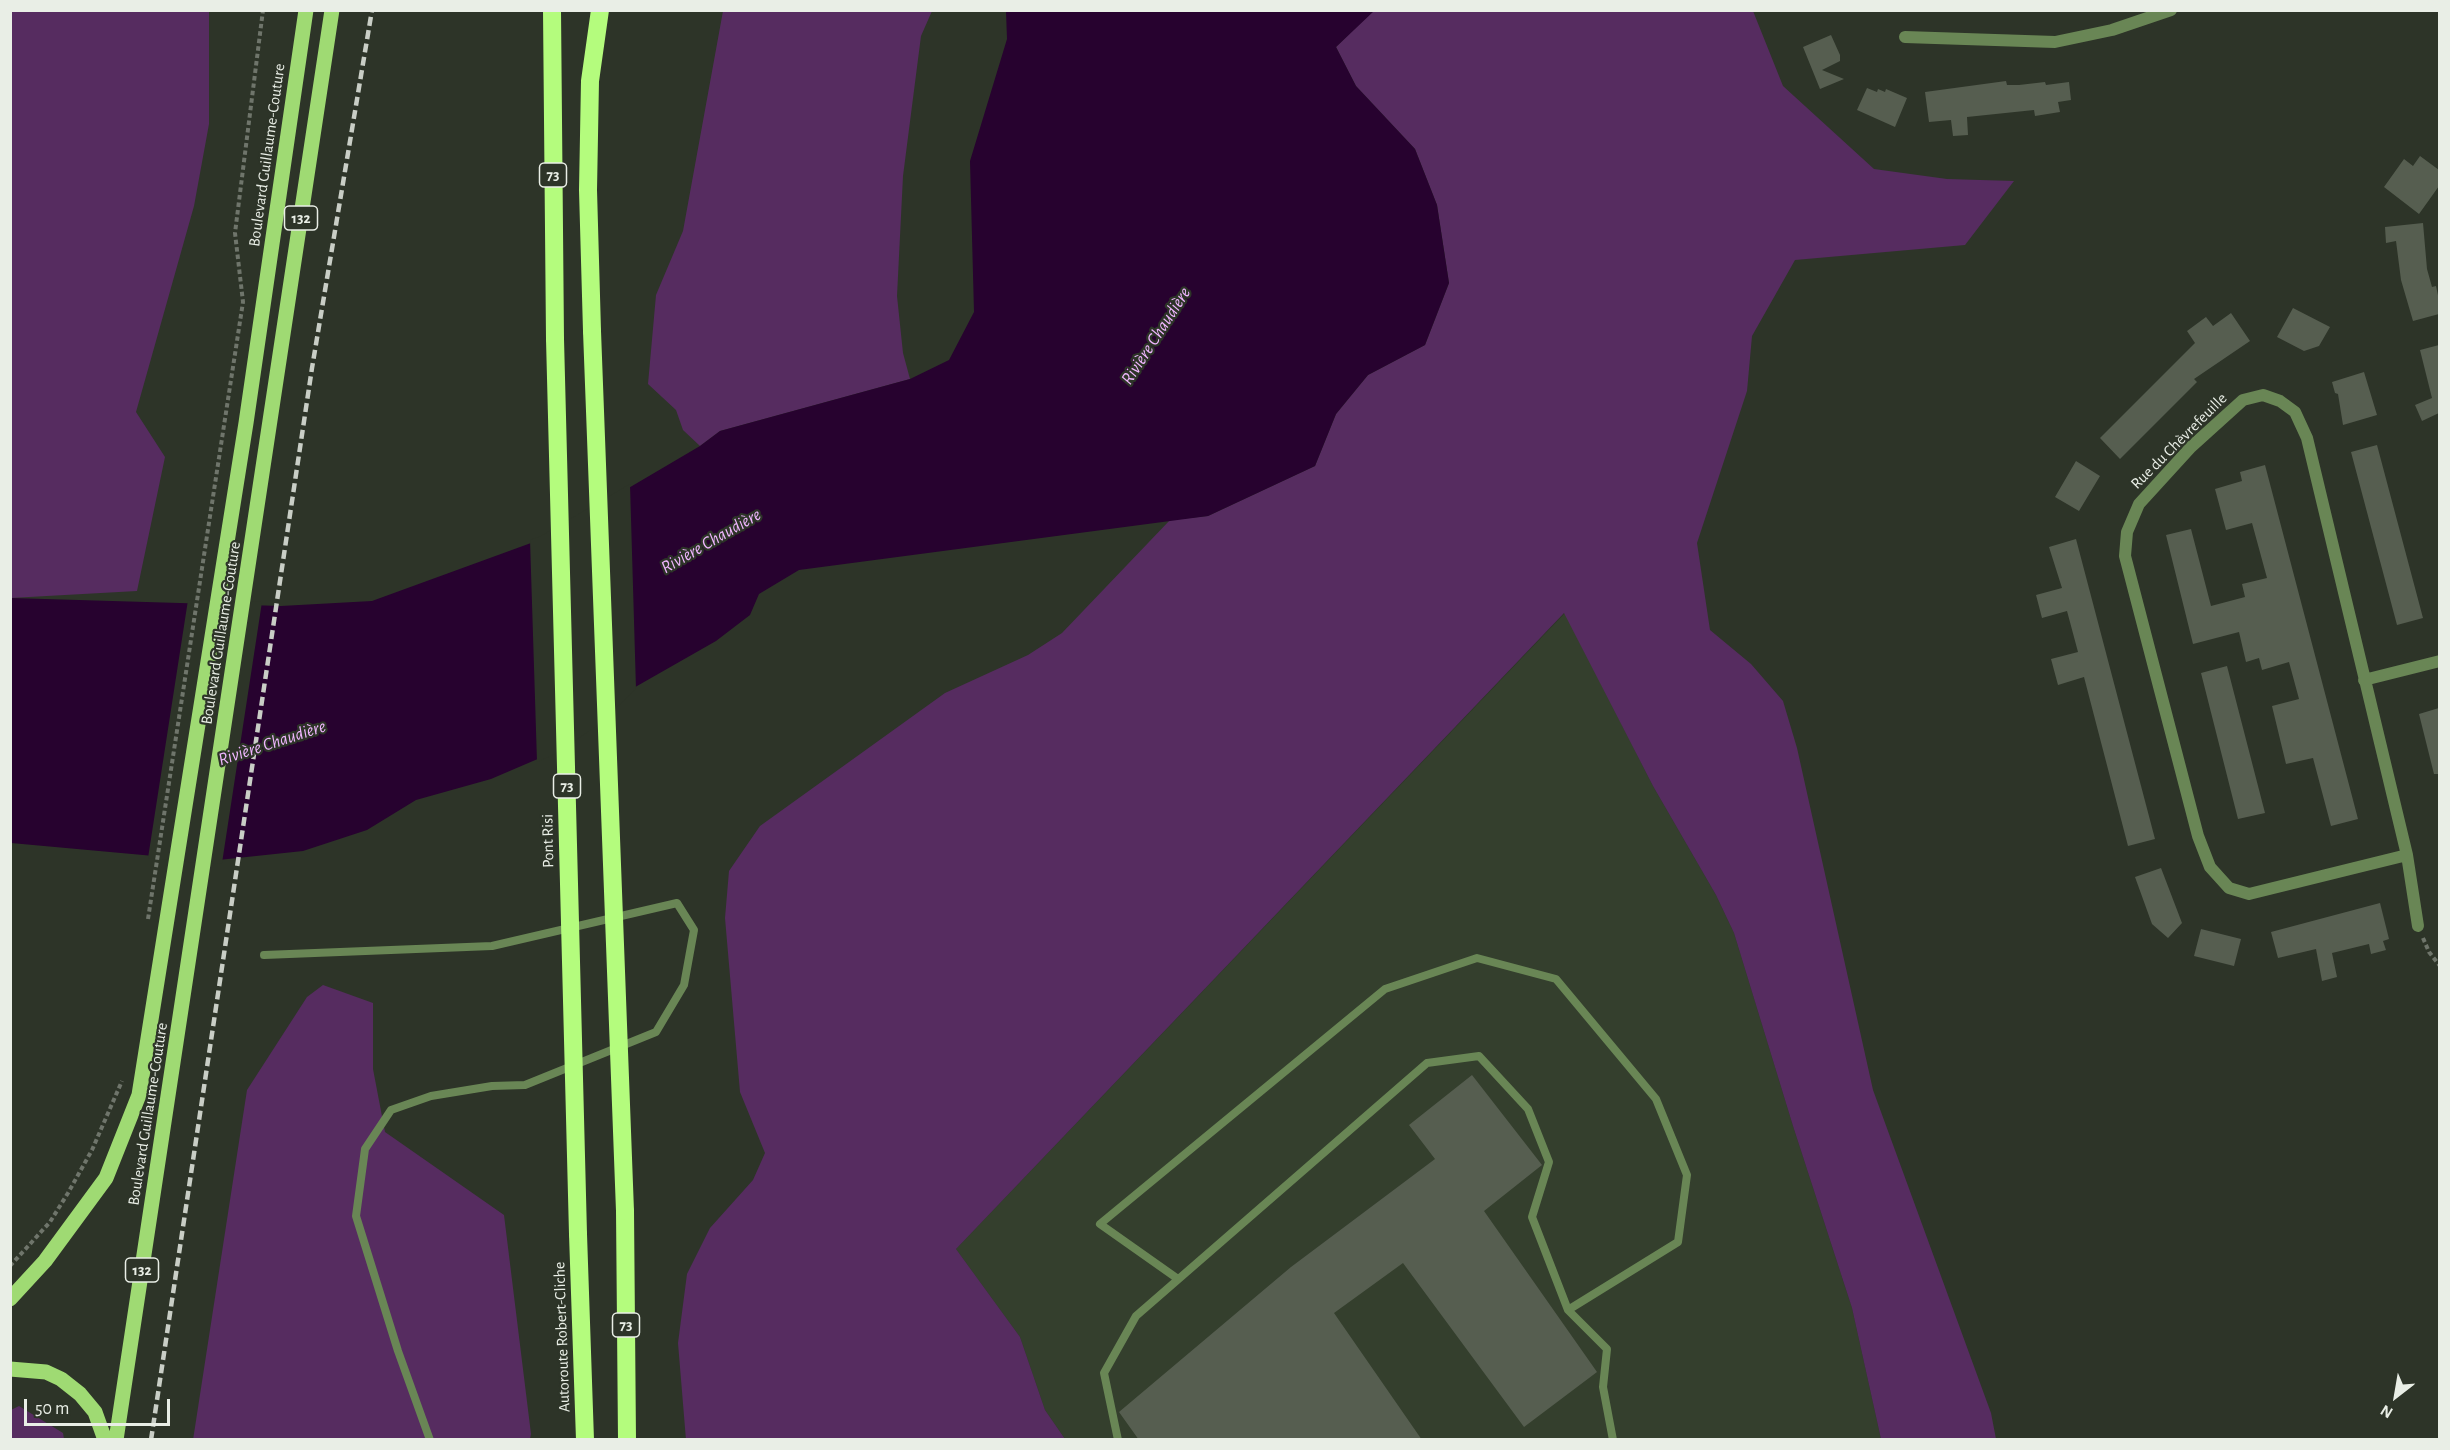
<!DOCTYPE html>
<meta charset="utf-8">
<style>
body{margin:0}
#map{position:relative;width:2450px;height:1450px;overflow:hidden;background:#2d3428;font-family:"Alegreya Sans",sans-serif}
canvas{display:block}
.frame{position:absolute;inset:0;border:12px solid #e9eee6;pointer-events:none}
.north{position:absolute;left:2366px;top:1366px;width:60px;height:60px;-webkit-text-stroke:4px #2d3428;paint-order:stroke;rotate:211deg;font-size:16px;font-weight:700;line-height:24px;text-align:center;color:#e9eee6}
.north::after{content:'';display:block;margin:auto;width:21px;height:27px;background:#e9eee6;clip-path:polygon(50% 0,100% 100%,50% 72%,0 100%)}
.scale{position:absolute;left:24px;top:1399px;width:146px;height:27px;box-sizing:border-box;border:3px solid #e9eee6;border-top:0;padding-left:8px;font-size:18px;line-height:21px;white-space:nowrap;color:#e9eee6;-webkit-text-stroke:4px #2d3428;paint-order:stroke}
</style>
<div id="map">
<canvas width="2450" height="1450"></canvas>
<div class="frame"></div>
<div class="north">N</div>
<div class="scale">50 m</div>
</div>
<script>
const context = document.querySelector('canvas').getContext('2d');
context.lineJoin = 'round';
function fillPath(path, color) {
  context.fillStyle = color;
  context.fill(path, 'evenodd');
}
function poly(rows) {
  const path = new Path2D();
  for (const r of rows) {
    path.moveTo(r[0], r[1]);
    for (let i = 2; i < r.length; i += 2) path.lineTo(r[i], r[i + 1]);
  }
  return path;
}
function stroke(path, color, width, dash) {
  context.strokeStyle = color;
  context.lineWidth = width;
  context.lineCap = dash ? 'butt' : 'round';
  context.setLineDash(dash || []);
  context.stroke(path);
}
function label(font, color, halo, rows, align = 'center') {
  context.font = font + ' "Alegreya Sans",sans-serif';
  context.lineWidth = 4.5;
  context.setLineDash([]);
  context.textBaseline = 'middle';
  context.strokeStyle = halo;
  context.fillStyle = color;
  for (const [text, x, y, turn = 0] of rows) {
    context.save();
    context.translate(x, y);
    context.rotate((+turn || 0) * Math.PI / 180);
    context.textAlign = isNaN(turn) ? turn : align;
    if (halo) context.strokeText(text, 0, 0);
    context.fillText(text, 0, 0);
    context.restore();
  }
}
const built = poly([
 [1565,613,1653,786,1716,895,1734,933,1793,1126,1852,1308,1881,1439,1065,1439,1045,1410,1020,1337,956,1249]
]);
const green = poly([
 [11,10,209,11,209,124,194,206,136,412,165,457,137,591,11,598],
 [1374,10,1753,11,1783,86,1874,169,1947,179,2014,181,1965,245,1795,260,1752,336,1747,391,1697,543,1710,630,1751,664,1783,701,1797,748,1873,1090,1991,1413,1996,1439,1881,1439,1852,1308,1793,1126,1734,933,1716,895,1653,786,1564,613,956,1249,1020,1337,1045,1410,1065,1439,686,1440,678,1343,687,1274,710,1228,753,1180,765,1153,740,1092,725,918,729,871,760,826,945,693,1028,655,1062,633,1170,520,1208,516,1315,466,1336,414,1368,375,1425,345,1449,283,1437,205,1415,149,1356,86,1336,47],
 [723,11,932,11,921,36,903,176,897,296,903,353,910,379,720,431,700,446,683,430,676,410,648,384,656,295,683,231],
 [323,985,373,1003,373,1069,385,1132,504,1215,531,1434,530,1439,193,1440,247,1090,307,997],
 [19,1406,63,1433,64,1439,11,1439,11,1410]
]);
const water = poly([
 [1006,11,1374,11,1336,47,1356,86,1415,149,1437,205,1449,283,1425,345,1368,375,1336,414,1315,466,1208,516,799,570,759,594,750,615,716,641,630,690,554,752,491,779,416,800,367,830,303,851,209,861,11,843,11,598,281,606,372,601,542,539,700,446,720,431,910,379,949,360,974,312,970,161,1007,39]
]);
const pier = poly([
 [630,484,636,689,598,725,555,754,537,762,530,540,541,536],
 [188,600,262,602,222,863,209,864,148,858]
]);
const building = poly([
 [1831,35,1840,55,1840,61,1822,70,1844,79,1820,89,1803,47],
 [2006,81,2007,85,2019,85,2045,82,2046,85,2069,82,2071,100,2058,102,2060,112,2035,116,2034,110,1967,117,1968,135,1953,136,1951,120,1929,122,1925,92],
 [1867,88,1877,92,1878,89,1885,92,1886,89,1907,98,1895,127,1857,110],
 [2420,156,2439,170,2439,186,2419,214,2384,187,2404,159,2413,166],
 [2423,223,2427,269,2432,287,2436,286,2439,300,2439,314,2413,321,2401,280,2396,241,2386,243,2385,227],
 [2293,308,2330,327,2319,346,2304,351,2277,337],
 [2231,313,2250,341,2194,379,2197,382,2120,459,2100,438,2195,343,2187,331,2206,317,2213,326],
 [2439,345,2439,413,2422,421,2415,405,2432,398,2420,350],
 [2364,372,2377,415,2343,425,2338,394,2335,393,2332,382],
 [2377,445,2423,618,2397,625,2351,452],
 [2076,461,2100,476,2079,511,2055,497],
 [2265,465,2358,819,2331,826,2313,758,2286,764,2272,706,2299,699,2289,662,2262,670,2259,658,2246,662,2239,632,2193,644,2166,535,2191,529,2211,606,2245,597,2242,584,2267,578,2252,523,2226,530,2215,489,2242,481,2240,472],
 [2076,539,2155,839,2128,846,2084,677,2058,685,2051,659,2078,652,2067,611,2042,618,2036,595,2062,588,2049,547],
 [2227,666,2265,813,2238,819,2201,673],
 [2439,708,2439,774,2434,774,2419,714],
 [2161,868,2182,923,2168,938,2152,924,2135,877],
 [2380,903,2389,939,2383,941,2386,950,2371,954,2369,944,2332,953,2337,977,2322,981,2316,949,2278,958,2271,932],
 [2201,929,2241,939,2234,966,2194,956],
 [1472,1075,1542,1165,1484,1211,1597,1372,1524,1427,1403,1263,1334,1313,1422,1440,1139,1440,1119,1412,1291,1267,1435,1159,1409,1125]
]);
const path = poly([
 [148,919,243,302,235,233,263,10],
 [2423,938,2429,952,2440,966],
 [10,1266,50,1222,68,1193,92,1150,122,1081]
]);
const service = poly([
 [264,955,492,946,677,903,694,930,684,985,656,1032,525,1085,492,1086,431,1096,391,1110,365,1149,356,1216,398,1351,430,1440],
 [1178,1279,1100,1224,1385,989,1477,958,1556,979,1656,1099,1687,1175,1678,1242,1568,1310],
 [1118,1440,1104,1373,1136,1316,1427,1063,1479,1056,1528,1109,1549,1162,1532,1217,1568,1310,1607,1349,1603,1387,1613,1440]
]);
const minor = poly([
 [1905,37,2055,42,2112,30,2171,10],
 [2364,680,2440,661],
 [2407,855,2249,894,2229,888,2210,867,2198,836,2125,556,2127,532,2139,504,2191,447,2243,400,2263,395,2280,401,2295,412,2307,438,2407,855,2418,926]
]);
const primary = poly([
 [10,1299,45,1261,106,1178,139,1095,246,423,306,10],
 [10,1369,46,1372,61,1379,80,1394,95,1412,105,1440],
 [116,1440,332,10]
]);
const motorway = poly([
 [552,10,555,339],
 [592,331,588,190,590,81,600,10],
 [625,1211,627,1440],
 [578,1234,585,1440]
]);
const rail = poly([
 [151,1440,312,368,372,10]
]);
const motorwayBridge = poly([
 [592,331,625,1211],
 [555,339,578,1234]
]);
const shields = [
 [553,175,27],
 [301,218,33],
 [567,786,27],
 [142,1270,33],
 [626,1325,27]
];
const shieldNames = [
 ["73",553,175],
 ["132",301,218],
 ["73",567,786],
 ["132",142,1270],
 ["73",626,1325]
];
const streetNames = [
 ["Boulevard Guillaume-Couture",267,155,-82],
 ["Rue du Chèvrefeuille",2179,441,-45],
 ["Boulevard Guillaume-Couture",221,633,-81],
 ["Pont Risi",548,841,-91],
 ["Boulevard Guillaume-Couture",148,1114,-81],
 ["Autoroute Robert-Cliche",562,1337,-92]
];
const waterNames = [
 ["Rivière Chaudière",1156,336,-57],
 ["Rivière Chaudière",711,541,-30],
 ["Rivière Chaudière",272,743,-18]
];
fillPath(built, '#343f2d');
fillPath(green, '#562c60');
fillPath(water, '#27022f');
fillPath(pier, '#2d3428');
fillPath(building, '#565e50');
stroke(path, '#6f756b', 4, [4.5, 3]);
stroke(service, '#698655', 8);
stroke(minor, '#698655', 12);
stroke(primary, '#9fda73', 15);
stroke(motorway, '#b4fc7d', 18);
stroke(rail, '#c9cec6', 4.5, [9, 4.5]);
stroke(motorwayBridge, '#b4fc7d', 18);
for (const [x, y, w] of shields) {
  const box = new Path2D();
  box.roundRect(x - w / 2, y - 12, w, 24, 4.5);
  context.fillStyle = '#2d3428';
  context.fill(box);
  stroke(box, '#e9eee6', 1.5);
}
label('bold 15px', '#e9eee6', null, shieldNames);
label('16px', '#e9eee6', '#2d3428', streetNames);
label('italic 18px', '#f0b6ff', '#2d3428', waterNames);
</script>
